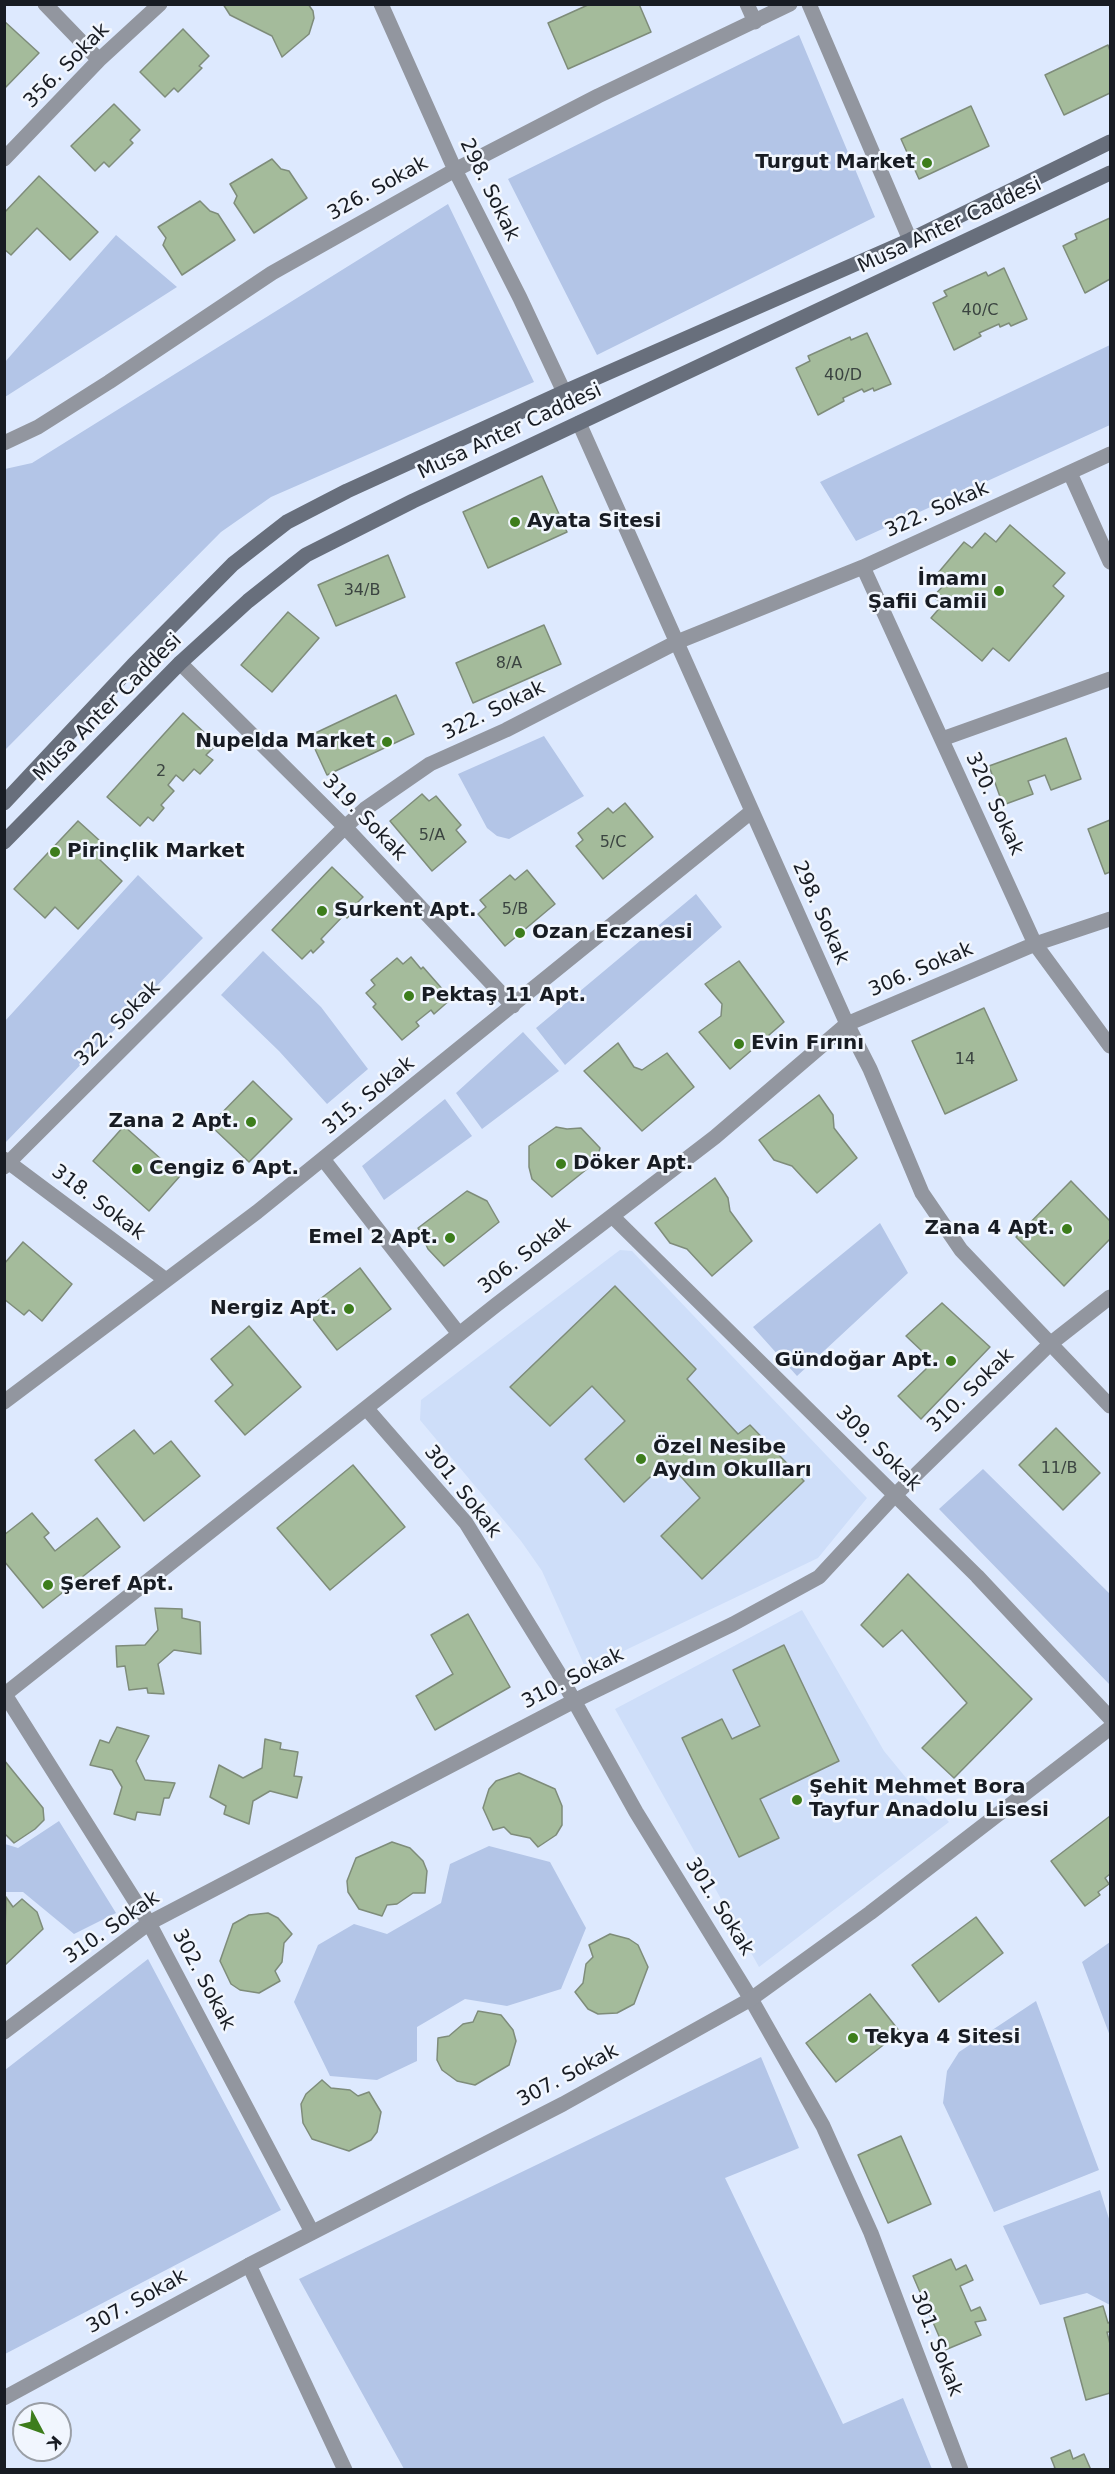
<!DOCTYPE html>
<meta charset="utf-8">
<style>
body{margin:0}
#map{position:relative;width:1115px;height:2474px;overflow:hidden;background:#dde9fe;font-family:"DejaVu Sans",sans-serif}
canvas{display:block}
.frame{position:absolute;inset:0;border:6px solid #181c23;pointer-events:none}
.north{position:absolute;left:12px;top:2402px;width:60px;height:60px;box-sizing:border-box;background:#f1f6fe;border:2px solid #9a9fa6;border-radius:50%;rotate:131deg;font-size:16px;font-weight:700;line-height:24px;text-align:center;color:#181c23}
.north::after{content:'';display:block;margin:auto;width:21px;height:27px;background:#3d7d1c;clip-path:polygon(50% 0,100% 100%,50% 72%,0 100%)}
</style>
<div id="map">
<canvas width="1115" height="2474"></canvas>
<div class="frame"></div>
<div class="north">K</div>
</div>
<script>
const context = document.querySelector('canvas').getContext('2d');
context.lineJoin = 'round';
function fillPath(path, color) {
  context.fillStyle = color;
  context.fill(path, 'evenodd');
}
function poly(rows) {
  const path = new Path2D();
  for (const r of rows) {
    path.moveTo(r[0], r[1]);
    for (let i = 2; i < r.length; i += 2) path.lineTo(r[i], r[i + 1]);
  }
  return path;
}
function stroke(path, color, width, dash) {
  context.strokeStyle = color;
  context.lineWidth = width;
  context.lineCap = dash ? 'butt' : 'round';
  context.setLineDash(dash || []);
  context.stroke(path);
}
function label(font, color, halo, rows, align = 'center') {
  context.font = font + ' "DejaVu Sans",sans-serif';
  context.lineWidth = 5;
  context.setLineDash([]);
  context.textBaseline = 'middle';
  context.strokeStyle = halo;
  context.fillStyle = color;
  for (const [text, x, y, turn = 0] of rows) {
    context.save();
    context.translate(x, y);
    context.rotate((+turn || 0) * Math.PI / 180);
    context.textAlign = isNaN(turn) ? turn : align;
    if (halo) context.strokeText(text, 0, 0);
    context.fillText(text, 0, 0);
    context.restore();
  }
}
const built = poly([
 [620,1250,632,1251,867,1498,818,1558,586,1669,542,1571,521,1541,420,1420,421,1400],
 [802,1610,884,1751,907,1779,949,1822,759,1967,615,1709]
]);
const green = poly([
 [799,35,875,217,597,355,508,179],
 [448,204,534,382,271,497,221,532,5,750,5,469,32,463],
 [116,235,177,287,5,397,5,362],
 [1110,345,1110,425,856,541,820,482],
 [544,736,584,796,509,839,497,836,487,828,458,774],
 [138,875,203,938,5,1143,5,1021],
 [696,894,722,927,565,1065,536,1028],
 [263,951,321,1007,368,1069,327,1104,279,1051,221,995],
 [523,1032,559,1071,482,1129,456,1093],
 [445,1099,472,1136,384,1200,362,1166],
 [880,1223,908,1273,797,1376,753,1327],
 [983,1469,1110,1594,1110,1685,939,1509],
 [59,1821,116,1913,74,1934,23,1892,5,1892,5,1844,18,1848],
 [489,1846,550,1862,586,1928,561,1989,507,2006,465,1999,417,2027,417,2061,377,2080,330,2076,294,2002,318,1945,354,1924,387,1934,441,1903,450,1864],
 [1110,1942,1110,2036,1082,1962],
 [148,1959,281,2210,5,2354,5,2070],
 [1036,2001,1099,2170,994,2212,943,2103,947,2071,959,2052],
 [761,2057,799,2148,725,2178,843,2424,903,2398,932,2469,404,2469,299,2279],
 [1100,2190,1110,2222,1110,2305,1087,2293,1040,2305,1003,2226]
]);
const building = poly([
 [223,4,308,4,313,11,314,18,309,34,282,57,272,36,230,15,223,4],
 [590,4,639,4,651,32,568,69,548,23,590,4],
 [4,21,39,53,4,89,4,21],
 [183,29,209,56,199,66,202,68,178,92,174,88,165,97,140,72,183,29],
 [1108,45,1110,51,1110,93,1064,115,1045,75,1108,45],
 [114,104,140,130,130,140,133,143,109,167,104,162,95,171,71,146,114,104],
 [971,106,989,146,919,179,901,139,971,106],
 [272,159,281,169,289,171,307,198,254,233,234,203,237,196,230,184,272,159],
 [39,176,98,232,70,260,37,228,11,255,4,249,4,213,39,176],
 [200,201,210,211,218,214,235,240,182,275,163,245,166,238,158,227,200,201],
 [1110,218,1110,279,1085,293,1063,246,1077,239,1075,234,1110,218],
 [1004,268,1027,319,1011,326,1009,323,1000,327,999,324,979,333,981,336,954,350,933,303,947,296,944,291,986,272,988,276,1004,268],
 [867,333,891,384,874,391,873,388,864,392,862,389,843,398,844,401,818,415,796,368,810,361,808,356,850,337,851,340,867,333],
 [542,476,567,532,488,568,463,512,542,476],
 [1010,525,1065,573,1053,586,1064,596,1009,661,993,648,982,661,931,618,943,604,933,597,942,587,933,579,964,542,972,548,985,533,996,542,1010,525],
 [388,555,405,597,336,626,318,585,388,555],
 [288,612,319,638,272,692,241,665,288,612],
 [544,625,561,664,473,703,456,663,544,625],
 [396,695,414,734,327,775,309,736,396,695],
 [183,713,217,744,206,755,213,760,200,774,194,769,183,781,176,775,168,785,174,791,161,805,164,808,153,821,148,817,140,826,107,797,183,713],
 [1066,738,1081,779,1051,790,1045,775,1028,781,1033,794,1003,805,989,766,1066,738],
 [422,794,429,801,436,796,461,825,456,830,466,842,432,871,390,821,422,794],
 [625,803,653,837,603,879,576,846,583,840,578,833,608,808,613,813,625,803],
 [1110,820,1110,872,1105,874,1088,829,1110,820],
 [78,821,110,850,100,860,122,881,78,929,55,907,45,918,14,889,78,821],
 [332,867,363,897,355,905,357,908,347,918,344,915,321,939,324,942,313,953,311,950,302,959,272,930,332,867],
 [527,870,555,904,505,946,478,914,486,907,480,900,510,875,515,880,527,870],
 [411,957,421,969,423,967,451,999,434,1014,431,1010,416,1022,419,1026,402,1040,373,1007,376,1004,366,993,375,985,371,980,397,958,403,964,411,957],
 [739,961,784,1022,730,1069,699,1032,721,1016,722,1004,705,984,739,961],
 [984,1008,1017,1080,945,1114,912,1041,984,1008],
 [618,1043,634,1067,642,1070,667,1053,694,1087,642,1131,584,1071,618,1043],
 [253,1081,292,1119,249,1162,210,1125,253,1081],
 [819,1095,833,1115,834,1128,857,1158,817,1193,792,1166,774,1160,759,1140,819,1095],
 [124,1126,180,1176,149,1211,93,1161,124,1126],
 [556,1127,567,1129,581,1128,600,1148,597,1161,552,1197,532,1179,529,1167,529,1146,556,1127],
 [715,1178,728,1198,730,1211,752,1241,712,1276,687,1249,670,1243,655,1223,715,1178],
 [1071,1181,1110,1221,1110,1239,1064,1286,1016,1237,1071,1181],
 [467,1191,487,1201,499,1222,444,1266,428,1249,418,1228,467,1191],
 [23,1242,72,1284,42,1321,29,1310,24,1315,4,1299,4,1264,23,1242],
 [360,1268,391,1309,337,1350,306,1310,360,1268],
 [615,1286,696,1369,687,1379,738,1434,750,1425,804,1481,702,1579,661,1536,700,1498,667,1461,624,1502,585,1459,625,1421,592,1386,550,1426,510,1387,615,1286],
 [942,1303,990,1347,921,1419,898,1396,926,1369,925,1354,906,1336,942,1303],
 [249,1326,301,1387,245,1435,215,1401,233,1385,211,1359,249,1326],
 [1056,1428,1100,1473,1063,1510,1019,1465,1056,1428],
 [134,1430,154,1454,171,1441,200,1476,144,1521,95,1460,134,1430],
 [353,1465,405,1527,330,1590,277,1528,353,1465],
 [32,1513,49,1533,44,1537,55,1551,97,1518,120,1547,43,1608,4,1561,4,1535,32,1513],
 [908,1574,1032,1699,954,1778,922,1748,967,1703,902,1630,883,1647,861,1625,908,1574],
 [155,1608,182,1609,182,1618,200,1622,201,1654,174,1650,158,1664,164,1694,148,1693,147,1688,129,1690,125,1666,117,1667,116,1646,145,1645,158,1630,155,1608],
 [468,1614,510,1687,435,1730,416,1696,453,1674,431,1635,468,1614],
 [784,1645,839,1761,760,1799,779,1838,739,1857,682,1738,722,1719,732,1739,760,1726,733,1670,784,1645],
 [117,1727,149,1736,136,1761,145,1780,175,1783,169,1798,164,1798,160,1815,137,1812,135,1820,114,1814,122,1787,112,1770,90,1765,100,1740,109,1743,117,1727],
 [265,1739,281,1743,280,1749,298,1752,294,1776,302,1777,297,1798,270,1791,253,1801,249,1824,224,1814,226,1806,210,1797,219,1765,243,1778,262,1768,265,1739],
 [4,1760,43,1808,44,1820,35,1829,14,1843,6,1835,4,1836,4,1760],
 [519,1773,555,1789,562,1806,562,1825,556,1835,538,1847,530,1838,511,1834,504,1827,493,1830,483,1808,489,1789,496,1781,519,1773],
 [1110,1816,1110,1874,1105,1878,1109,1884,1098,1892,1100,1895,1085,1906,1051,1861,1110,1816],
 [392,1842,410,1848,423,1861,427,1871,425,1893,413,1893,397,1904,387,1905,382,1916,359,1909,348,1892,347,1881,356,1858,392,1842],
 [6,1897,13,1907,22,1899,37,1912,43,1929,4,1966,6,1897],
 [268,1913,278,1918,292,1934,284,1943,282,1962,275,1971,280,1981,259,1993,240,1990,231,1984,220,1961,233,1924,249,1915,268,1913],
 [976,1917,1003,1953,939,2002,912,1965,976,1917],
 [610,1934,629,1939,638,1945,648,1967,634,2004,617,2013,598,2014,588,2009,575,1992,583,1983,586,1964,593,1957,589,1945,610,1934],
 [870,1994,900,2032,836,2082,806,2043,870,1994],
 [478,2011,501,2015,513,2030,516,2041,509,2065,475,2085,457,2081,442,2070,437,2060,438,2038,449,2036,463,2024,473,2022,478,2011],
 [322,2080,331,2088,350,2090,358,2096,369,2092,381,2112,377,2132,371,2140,349,2151,312,2139,303,2123,301,2104,306,2094,322,2080],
 [901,2136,931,2204,888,2223,858,2155,901,2136],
 [951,2259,956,2270,966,2265,973,2280,960,2286,971,2311,980,2307,986,2320,975,2322,981,2335,945,2350,913,2276,951,2259],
 [1103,2306,1108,2323,1110,2322,1110,2332,1107,2332,1110,2344,1110,2393,1086,2400,1064,2318,1103,2306],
 [1070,2450,1073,2459,1084,2454,1091,2470,1050,2470,1055,2468,1051,2458,1070,2450]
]);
const minor = poly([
 [45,4,99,60],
 [381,4,455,170,520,298,564,392],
 [747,4,755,22],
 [809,4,910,240],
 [4,159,99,60,160,4],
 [579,423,847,1024,870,1069,922,1193,961,1250,1110,1406],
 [4,443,38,427,109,382,272,273,455,170,598,96,790,4],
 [1070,473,1110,562],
 [863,567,1035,944,1110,1046],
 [180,663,345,827,513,1006],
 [942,739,1110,679],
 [4,1159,166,1280],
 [323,1159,459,1334],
 [4,1167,345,827,365,809,430,764,506,730,677,642,863,567,1110,454],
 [612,1216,977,1576,1110,1718],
 [4,1402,257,1212,751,812],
 [366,1408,466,1523,558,1672,636,1812,751,1999,823,2126,871,2233,961,2470],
 [4,1693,149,1923,312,2232],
 [4,1695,496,1305,715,1137,847,1024,1035,944,1110,919],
 [4,2032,149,1923,574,1701,733,1624,819,1577,895,1495,1050,1344,1110,1297],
 [249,2265,345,2470]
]);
const tertiary = poly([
 [4,2398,249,2265,563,2104,751,1999,870,1913,1110,1728]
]);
const secondary = poly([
 [4,803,133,665,233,564,287,522,347,491,564,392,910,240,1110,142],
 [4,842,180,663,248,601,306,555,413,501,1110,173]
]);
const markers = [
 [927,163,6,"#3d7d1c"],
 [515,522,6,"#3d7d1c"],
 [999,591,6,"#3d7d1c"],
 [387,742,6,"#3d7d1c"],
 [55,852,6,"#3d7d1c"],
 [322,911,6,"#3d7d1c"],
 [520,933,6,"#3d7d1c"],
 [409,996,6,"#3d7d1c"],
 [739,1044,6,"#3d7d1c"],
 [251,1122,6,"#3d7d1c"],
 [561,1164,6,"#3d7d1c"],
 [137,1169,6,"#3d7d1c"],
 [1067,1229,6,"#3d7d1c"],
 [450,1238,6,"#3d7d1c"],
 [349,1309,6,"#3d7d1c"],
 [951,1361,6,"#3d7d1c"],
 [641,1459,6,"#3d7d1c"],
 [48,1585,6,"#3d7d1c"],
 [797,1800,6,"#3d7d1c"],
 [853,2038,6,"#3d7d1c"]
];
const numberNames = [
 ["40/C",980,311],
 ["40/D",843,376],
 ["34/B",362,591],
 ["8/A",509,664],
 ["2",161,772],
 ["5/A",432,836],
 ["5/C",613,843],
 ["5/B",515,910],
 ["14",965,1060],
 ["11/B",1059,1469]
];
const streetNames = [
 ["356. Sokak",67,66,-45],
 ["326. Sokak",378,189,-29],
 ["298. Sokak",489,190,64],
 ["Musa Anter Caddesi",950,226,-25],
 ["Musa Anter Caddesi",510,432,-25],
 ["322. Sokak",937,510,-24],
 ["Musa Anter Caddesi",108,708,-45],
 ["322. Sokak",494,711,-26],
 ["320. Sokak",994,804,65],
 ["319. Sokak",364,818,46],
 ["298. Sokak",820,913,66],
 ["306. Sokak",921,970,-23],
 ["322. Sokak",118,1024,-45],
 ["315. Sokak",369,1096,-39],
 ["318. Sokak",98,1203,37],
 ["306. Sokak",525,1256,-38],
 ["310. Sokak",971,1391,-44],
 ["309. Sokak",878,1449,45],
 ["301. Sokak",462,1492,52],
 ["310. Sokak",573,1679,-27],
 ["301. Sokak",719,1907,58],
 ["310. Sokak",112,1928,-35],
 ["302. Sokak",203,1980,62],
 ["307. Sokak",568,2076,-28],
 ["307. Sokak",137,2302,-29],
 ["301. Sokak",936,2344,69]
];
const poiNames = [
 ["Turgut Market",915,163,"right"],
 ["Ayata Sitesi",527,522],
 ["İmamı",987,580,"right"],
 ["Şafii Camii",987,603,"right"],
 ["Nupelda Market",375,742,"right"],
 ["Pirinçlik Market",67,852],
 ["Surkent Apt.",334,911],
 ["Ozan Eczanesi",532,933],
 ["Pektaş 11 Apt.",421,996],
 ["Evin Fırını",751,1044],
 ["Zana 2 Apt.",239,1122,"right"],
 ["Döker Apt.",573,1164],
 ["Cengiz 6 Apt.",149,1169],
 ["Zana 4 Apt.",1055,1229,"right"],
 ["Emel 2 Apt.",438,1238,"right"],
 ["Nergiz Apt.",337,1309,"right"],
 ["Gündoğar Apt.",939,1361,"right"],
 ["Özel Nesibe",653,1448],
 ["Aydın Okulları",653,1471],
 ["Şeref Apt.",60,1585],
 ["Şehit Mehmet Bora",809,1788],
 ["Tayfur Anadolu Lisesi",809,1811],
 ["Tekya 4 Sitesi",865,2038]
];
fillPath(built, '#cedef9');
fillPath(green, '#b3c5e7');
fillPath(building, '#a4bb9b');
stroke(building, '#7e8c7a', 1.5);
stroke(minor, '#92969f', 15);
stroke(tertiary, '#92969f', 15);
stroke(secondary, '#686f7c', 15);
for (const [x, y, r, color] of markers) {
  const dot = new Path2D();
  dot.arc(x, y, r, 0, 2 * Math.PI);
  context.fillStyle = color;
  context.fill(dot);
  stroke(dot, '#f1f6fe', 2);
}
label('16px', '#3b4441', null, numberNames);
label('20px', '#181c23', '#f1f6fe', streetNames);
label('bold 20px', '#181c23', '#f1f6fe', poiNames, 'left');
</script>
